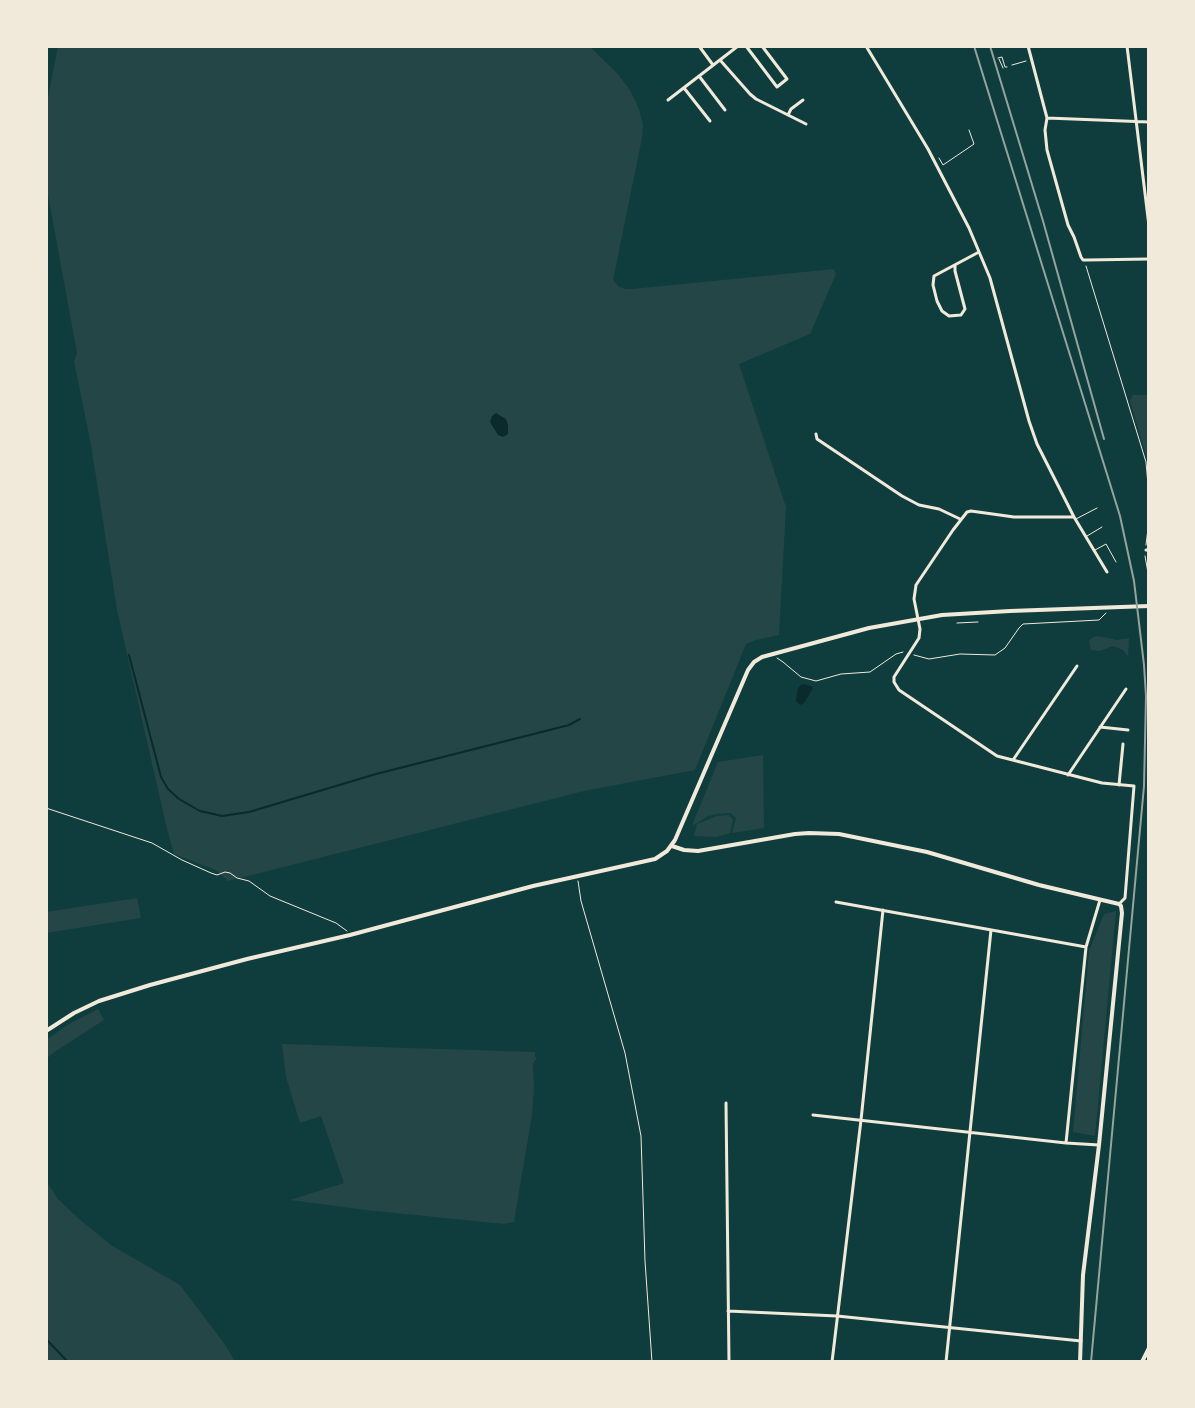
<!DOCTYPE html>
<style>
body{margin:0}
#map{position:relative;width:1195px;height:1408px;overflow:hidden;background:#0f3d3e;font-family:Quicksand,sans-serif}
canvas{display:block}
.frame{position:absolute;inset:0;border:48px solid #f1e9da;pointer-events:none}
</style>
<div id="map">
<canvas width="1195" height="1408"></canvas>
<div class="frame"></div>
</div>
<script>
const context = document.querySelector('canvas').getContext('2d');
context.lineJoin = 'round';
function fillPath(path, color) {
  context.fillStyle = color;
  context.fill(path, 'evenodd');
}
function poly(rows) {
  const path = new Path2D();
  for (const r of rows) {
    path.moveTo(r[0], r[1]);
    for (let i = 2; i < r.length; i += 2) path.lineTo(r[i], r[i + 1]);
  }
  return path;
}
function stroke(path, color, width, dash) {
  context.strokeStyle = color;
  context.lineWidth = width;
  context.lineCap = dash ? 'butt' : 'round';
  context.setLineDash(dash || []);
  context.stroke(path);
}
const green = poly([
 [58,46,589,46,617,73,630,90,639,109,643,125,642,138,613,280,619,287,626,289,632,289,834,269,836,274,810,334,739,364,786,507,779,635,756,640,746,644,695,770,584,791,228,881,216,870,174,854,167,829,117,610,91,445,74,361,77,353,46,184,46,108],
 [1133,395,1149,395,1149,470,1148,462,1130,401],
 [1097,636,1117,640,1129,638,1128,656,1123,650,1113,646,1100,651,1091,650,1089,641,1092,638],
 [763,755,764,828,732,833,736,818,730,813,717,814,708,816,694,825,693,823,718,762],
 [729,815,733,820,730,833,716,837,694,836,697,824,717,816],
 [137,898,141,918,46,933,46,912],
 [1116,911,1095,1136,1073,1132,1089,951,1104,914],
 [98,1009,104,1020,53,1053,46,1059,46,1040,69,1024],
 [282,1044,535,1052,535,1057,537,1057,533,1064,534,1089,532,1115,514,1222,504,1224,366,1210,290,1200,344,1183,321,1116,300,1123,286,1077],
 [46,1181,58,1199,79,1219,111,1245,180,1285,226,1346,235,1362,46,1362]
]);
const water = poly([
 [496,413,506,419,508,425,508,434,503,437,498,435,490,422,492,416],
 [802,684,811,686,813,688,804,703,800,705,796,701,798,688]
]);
const stream = poly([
 [129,655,161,777,168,789,179,799,200,811,222,816,249,812,376,774,569,725,580,719],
 [46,1339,68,1362]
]);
const path = poly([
 [998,58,1002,57,1005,67,1007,67],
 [999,59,1003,68],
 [1012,65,1026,61],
 [939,158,943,165,974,144,969,130],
 [1086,266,1146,462,1149,496],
 [1146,545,1149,521],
 [1145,556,1149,578],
 [957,623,978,622],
 [914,655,929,659,960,654,995,655,1005,648,1019,628,1023,624,1099,620,1106,613],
 [777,658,783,662,801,677,816,681,841,674,870,672,896,654,903,652],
 [46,808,152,843,182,860,211,873,217,875,225,872,230,873,237,878,249,881,270,896,336,923,347,931],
 [578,881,581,901,625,1053,641,1136,645,1261,652,1362]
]);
const service = poly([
 [1076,519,1097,508],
 [1087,536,1102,527],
 [1095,550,1106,544,1116,562]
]);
const minor = poly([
 [699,46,713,65],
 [746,46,777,87,787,79,762,46],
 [866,46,928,149,969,228,990,278,1029,421,1037,444,1074,517,1107,572],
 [1028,46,1047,118,1045,130,1047,150,1068,225,1074,237,1081,257,1083,260,1087,260,1149,259],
 [1127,46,1149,226],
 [720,60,750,94,756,99,806,124],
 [699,76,725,110],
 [684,88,710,121],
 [668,100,738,46],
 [788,115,791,109,803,100],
 [1047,118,1149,122],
 [955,265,955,271,965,309,961,315,949,316,942,311,937,301,933,285,934,276,979,252],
 [816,434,817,439,902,496,919,505,939,509,960,519],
 [1074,517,1014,517,971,511,967,512,953,530,916,585,914,599,920,629,919,638,894,677,894,682,899,690,997,756,1102,783,1134,786,1125,898,1119,904],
 [1146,550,1149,550],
 [1100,727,1128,730],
 [1013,760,1077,666],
 [1068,775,1126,689],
 [1119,785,1123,744],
 [836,902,1086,947],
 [726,1103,729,1362],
 [813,1115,1066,1143,1099,1145],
 [1066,1143,1086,947,1100,900],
 [728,1311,837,1316,1081,1341],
 [832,1362,861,1120,883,910],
 [946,1362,991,930]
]);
const tertiary = poly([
 [672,846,684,850,698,851,795,834,809,833,839,834,927,852,1039,885,1119,904,1121,906,1122,913,1099,1145,1083,1275,1080,1362],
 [46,1031,74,1013,99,1001,150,985,247,959,350,935,533,886,655,859,667,851,675,840,748,670,754,662,762,657,869,628,942,615,1010,611,1149,606],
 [1142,1362,1149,1348]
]);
const rail = poly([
 [974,46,1120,516,1134,581,1144,665,1146,696,1144,786,1091,1362],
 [990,46,1043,221,1104,439]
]);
fillPath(green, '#244646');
fillPath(water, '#0a2a2b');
stroke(stream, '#0a2a2b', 2);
stroke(path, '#f1e9da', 1);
stroke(service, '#f1e9da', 1);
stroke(minor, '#f1e9da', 3);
stroke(tertiary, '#f1e9da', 4);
stroke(rail, '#97a49c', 2);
</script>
